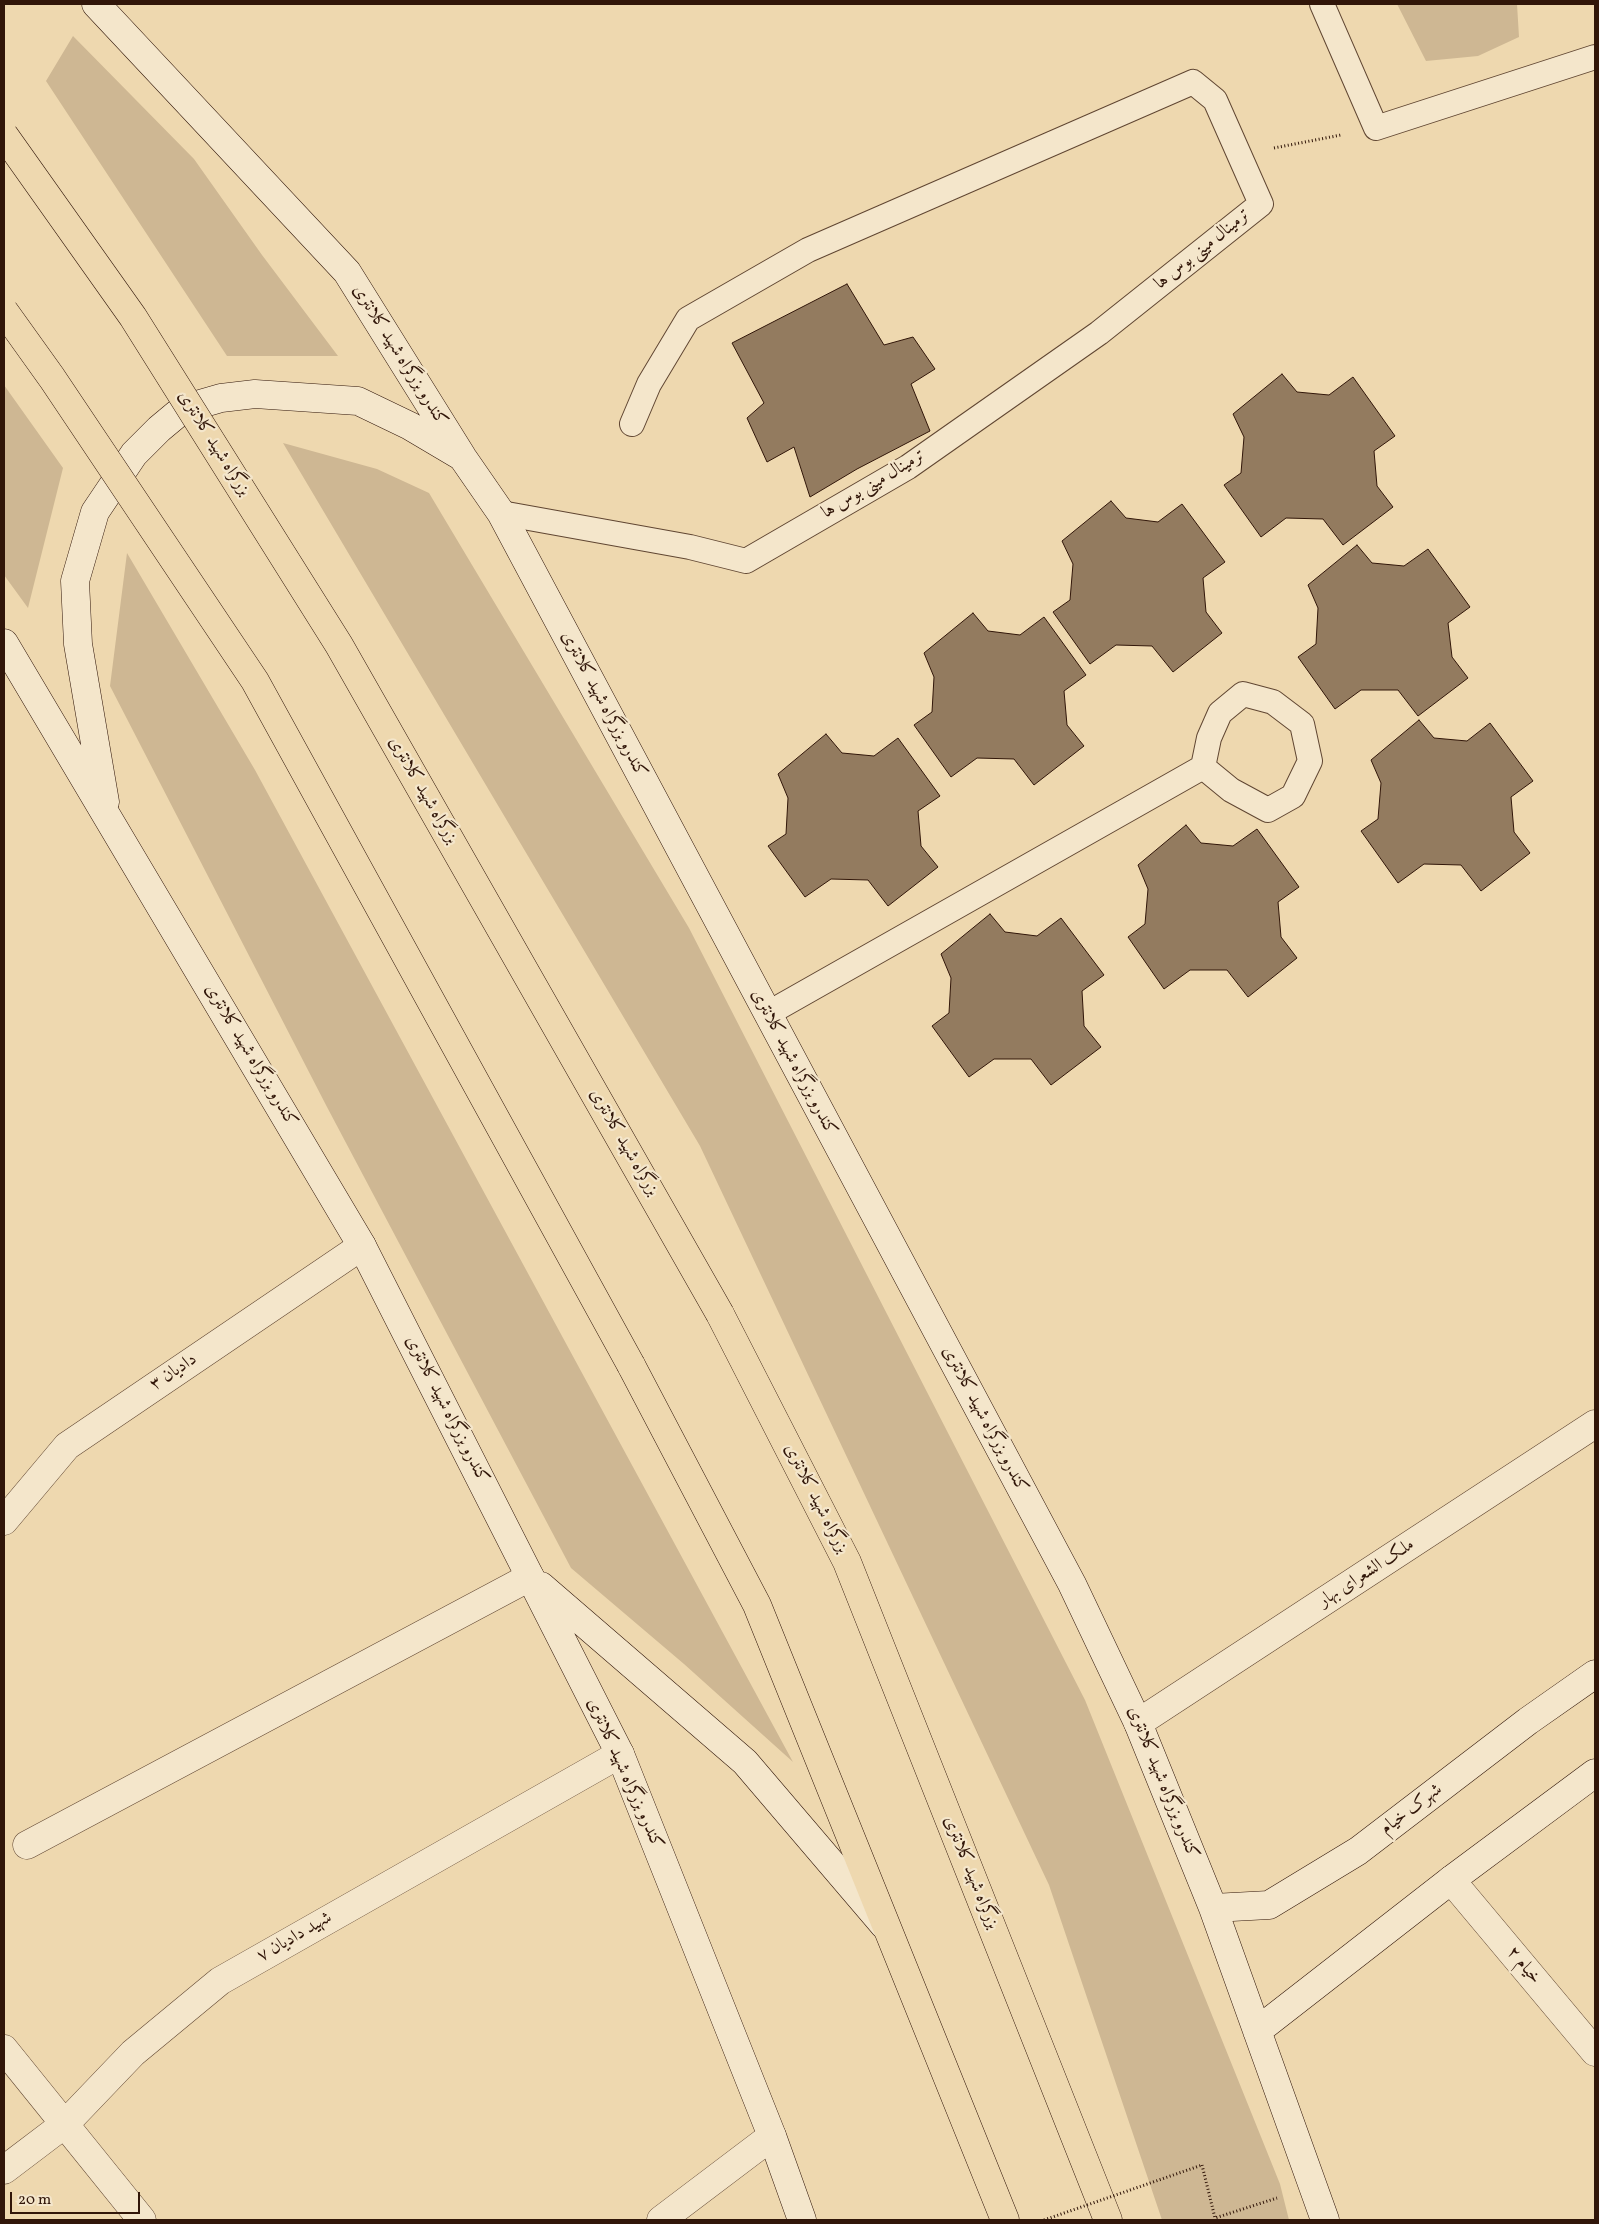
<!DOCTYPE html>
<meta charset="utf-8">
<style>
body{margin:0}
#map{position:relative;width:1599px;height:2224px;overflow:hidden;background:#eed8af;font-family:Vollkorn,serif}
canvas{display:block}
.frame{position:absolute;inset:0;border:5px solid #311609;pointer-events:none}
.scale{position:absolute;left:10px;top:2192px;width:130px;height:22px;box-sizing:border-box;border:2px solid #311609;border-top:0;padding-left:6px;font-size:15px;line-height:18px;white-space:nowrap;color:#311609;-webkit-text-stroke:4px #f4e6cb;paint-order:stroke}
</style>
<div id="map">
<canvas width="1599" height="2224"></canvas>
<div class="frame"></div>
<div class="scale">20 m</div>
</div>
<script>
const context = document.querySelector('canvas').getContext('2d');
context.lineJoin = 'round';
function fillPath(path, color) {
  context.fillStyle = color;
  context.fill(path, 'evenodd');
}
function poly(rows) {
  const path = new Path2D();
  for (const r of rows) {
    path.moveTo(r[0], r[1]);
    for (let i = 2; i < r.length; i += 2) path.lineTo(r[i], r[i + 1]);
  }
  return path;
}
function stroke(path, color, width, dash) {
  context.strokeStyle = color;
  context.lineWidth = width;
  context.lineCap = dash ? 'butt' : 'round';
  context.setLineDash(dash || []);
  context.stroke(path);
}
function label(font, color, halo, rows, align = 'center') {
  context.font = font + ' Vollkorn,Amiri,serif';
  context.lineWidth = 4.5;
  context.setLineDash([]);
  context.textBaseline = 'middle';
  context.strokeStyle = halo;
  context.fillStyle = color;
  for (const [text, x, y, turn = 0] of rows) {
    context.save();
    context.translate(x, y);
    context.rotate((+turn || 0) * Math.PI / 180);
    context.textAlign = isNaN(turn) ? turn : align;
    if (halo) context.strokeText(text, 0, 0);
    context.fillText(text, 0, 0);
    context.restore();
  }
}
const green = poly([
 [1397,4,1517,4,1519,37,1478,56,1426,61],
 [73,36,194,159,262,255,338,356,227,356,46,81],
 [4,385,63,468,28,608,4,575],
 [283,443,377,469,429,493,689,928,1085,1700,1280,2184,1289,2220,1162,2220,1049,1885,700,1146],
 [127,553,255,770,793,1762,684,1664,571,1568,327,1107,110,686]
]);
const building = poly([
 [847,284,884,345,913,337,935,369,911,384,930,431,857,469,810,497,794,447,767,462,747,418,764,403,732,343,847,284],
 [1282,374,1297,392,1329,395,1353,377,1395,436,1374,451,1377,486,1393,507,1343,545,1323,519,1286,518,1261,537,1224,485,1241,473,1244,437,1233,414,1282,374],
 [1111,501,1126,518,1158,522,1182,504,1225,562,1203,578,1206,612,1222,633,1173,672,1152,646,1116,645,1090,664,1053,612,1070,600,1073,564,1062,541,1111,501],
 [1357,545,1372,563,1404,566,1428,549,1470,607,1448,623,1452,657,1468,678,1418,716,1398,690,1361,690,1335,709,1298,657,1316,644,1318,608,1308,585,1357,545],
 [973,613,988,631,1020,635,1044,617,1086,675,1064,691,1067,725,1084,746,1034,785,1014,759,977,758,951,777,914,725,932,712,934,677,924,653,973,613],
 [1419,720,1434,738,1467,741,1490,723,1533,781,1511,797,1514,832,1530,853,1481,891,1461,865,1424,864,1398,883,1361,831,1378,819,1381,783,1371,760,1419,720],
 [826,734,842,753,874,756,898,738,940,796,918,811,921,846,938,867,888,906,868,880,831,879,805,897,768,846,786,834,788,798,778,774,826,734],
 [1186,825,1201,843,1233,846,1257,829,1299,887,1278,902,1281,937,1297,958,1248,997,1227,970,1190,970,1164,989,1128,937,1145,924,1148,889,1138,865,1186,825],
 [990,914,1005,932,1037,936,1061,918,1104,975,1082,991,1084,1026,1101,1047,1051,1085,1031,1059,994,1059,969,1077,932,1026,949,1013,951,978,941,954,990,914]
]);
const path = poly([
 [1274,148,1341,135],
 [1202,2165,1215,2218,1277,2198]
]);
const lane = poly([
 [1322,4,1376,128,1595,57],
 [501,513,690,547,746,561,908,467,1099,333,1261,204,1215,100,1193,82,808,250,688,319,649,384,632,424],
 [767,1014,1203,767,1209,738,1220,713,1243,694,1273,702,1302,724,1310,761,1293,796,1268,810,1231,790,1203,767]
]);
const street = poly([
 [4,1521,67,1446,362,1246],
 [1138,1723,1595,1424],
 [27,1845,530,1577],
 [1451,1880,1595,2052],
 [4,2049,142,2220],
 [4,2170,66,2123,133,2053,220,1981,620,1754],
 [661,2220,772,2136]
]);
const secondary = poly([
 [96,4,347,272,463,458,501,513,1072,1584,1138,1723,1213,1908,1325,2220],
 [4,643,362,1246,620,1754,772,2136,802,2220],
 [105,802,78,644,75,581,95,512,134,454,159,429,183,409,221,398,255,394,358,401,410,426,459,455],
 [541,1586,745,1762,884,1925],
 [1213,1908,1269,1905,1358,1851,1528,1721,1595,1674],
 [1257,2031,1451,1880,1595,1773]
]);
const highway = poly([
 [720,1314,847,1562,1108,2220],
 [631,1365,757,1605,1005,2220]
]);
const pathBridge = poly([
 [1044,2220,1202,2165]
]);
const highwayBridge = poly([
 [4,135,133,317,339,645,720,1314],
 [4,311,52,378,255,681,631,1365]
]);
const streetNames = [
 ["ترمینال مینی بوس ها",1203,250,-39],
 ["کندرو بزرگراه شهید کلانتری",399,356,58],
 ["بزرگراه شهید کلانتری",213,444,58],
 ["ترمینال مینی بوس ها",874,485,-31],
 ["کندرو بزرگراه شهید کلانتری",603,705,62],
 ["بزرگراه شهید کلانتری",422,791,60],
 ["کندرو بزرگراه شهید کلانتری",250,1056,59],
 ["کندرو بزرگراه شهید کلانتری",793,1063,62],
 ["بزرگراه شهید کلانتری",623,1143,60],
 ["دادیان ۳",174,1373,-34],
 ["کندرو بزرگراه شهید کلانتری",446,1410,63],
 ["کندرو بزرگراه شهید کلانتری",984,1420,62],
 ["بزرگراه شهید کلانتری",815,1499,63],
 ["ملک الشعرای بهار",1367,1574,-33],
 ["کندرو بزرگراه شهید کلانتری",624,1774,66],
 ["کندرو بزرگراه شهید کلانتری",1162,1783,68],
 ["شهرک خیام",1412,1810,-37],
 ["بزرگراه شهید کلانتری",970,1873,68],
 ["شهید دادیان ۷",295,1938,-30],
 ["خیام ۲",1523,1966,50]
];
fillPath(green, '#ceb793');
fillPath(building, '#937b5f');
stroke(building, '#311609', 1);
stroke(lane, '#604632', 26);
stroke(street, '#604632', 29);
stroke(secondary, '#311609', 29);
stroke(highway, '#311609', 29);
stroke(path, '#311609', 3, [1, 2.5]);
stroke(lane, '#f4e6cb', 24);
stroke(street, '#f4e6cb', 28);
stroke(secondary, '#f4e6cb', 28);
stroke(highway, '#eed8af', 28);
stroke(highwayBridge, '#311609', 29, []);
stroke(pathBridge, '#311609', 3, [1, 2.5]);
stroke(highwayBridge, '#eed8af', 28);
label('18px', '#311609', '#f4e6cb', streetNames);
</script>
